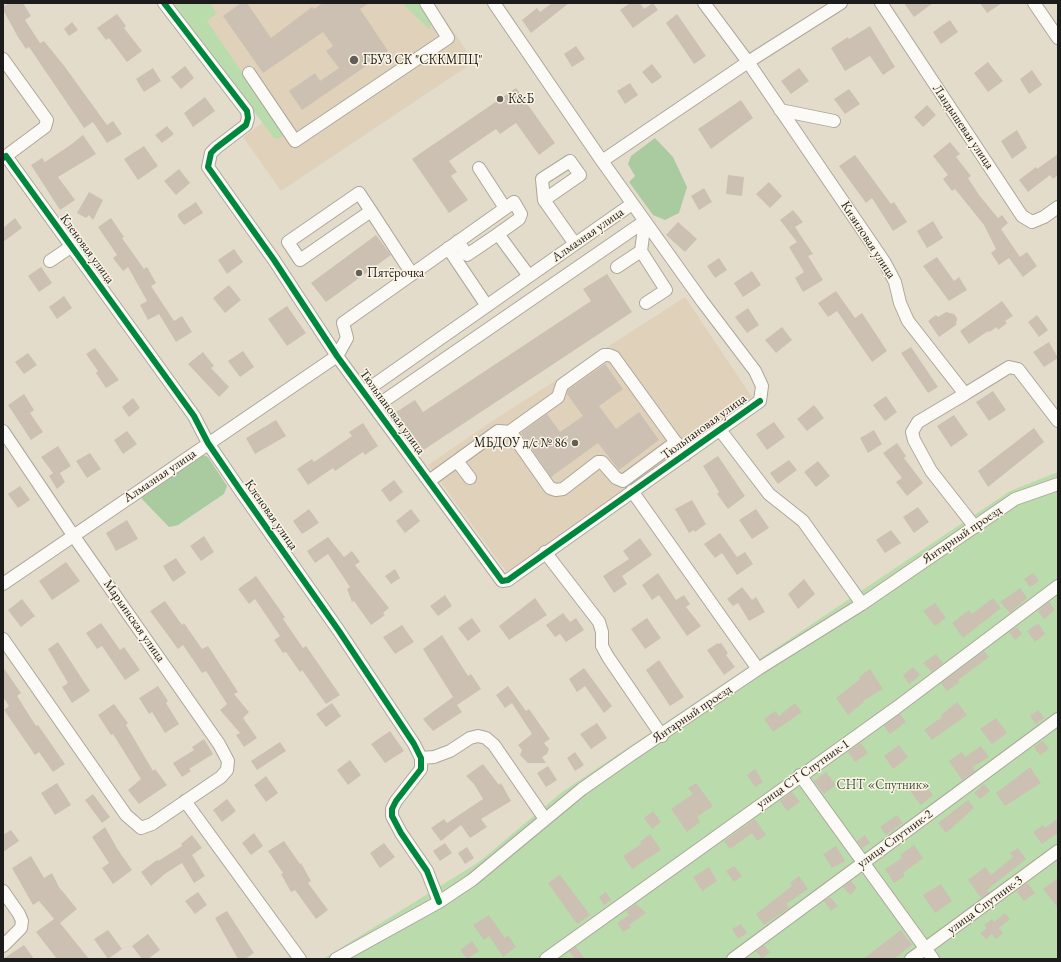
<!DOCTYPE html>
<meta charset="utf-8">
<style>
body{margin:0}
#map{position:relative;width:1061px;height:962px;overflow:hidden;background:#e4dcca;font-family:"EB Garamond",serif}
canvas{display:block}
.frame{position:absolute;inset:0;border:4px solid #1c1c1c;pointer-events:none}
</style>
<div id="map">
<canvas width="1061" height="962"></canvas>
<div class="frame"></div>
</div>
<script>
const context = document.querySelector('canvas').getContext('2d');
context.lineJoin = 'round';
function fillPath(path, color) {
  context.fillStyle = color;
  context.fill(path, 'evenodd');
}
function poly(rows) {
  const path = new Path2D();
  for (const r of rows) {
    path.moveTo(r[0], r[1]);
    for (let i = 2; i < r.length; i += 2) path.lineTo(r[i], r[i + 1]);
  }
  return path;
}
function stroke(path, color, width, dash) {
  context.strokeStyle = color;
  context.lineWidth = width;
  context.lineCap = dash ? 'butt' : 'round';
  context.setLineDash(dash || []);
  context.stroke(path);
}
function label(font, color, halo, rows, align = 'center') {
  context.font = font + ' "EB Garamond",serif';
  context.lineWidth = 3;
  context.setLineDash([]);
  context.textBaseline = 'middle';
  context.strokeStyle = halo;
  context.fillStyle = color;
  for (const [text, x, y, turn = 0] of rows) {
    context.save();
    context.translate(x, y);
    context.rotate((+turn || 0) * Math.PI / 180);
    context.textAlign = isNaN(turn) ? turn : align;
    if (halo) context.strokeText(text, 0, 0);
    context.fillText(text, 0, 0);
    context.restore();
  }
}
const built = poly([
 [173,3,418,3,429,20,441,13,474,62,281,191,243,137,263,122],
 [685,297,752,397,508,574,428,465,494,420]
]);
const green = poly([
 [173,3,212,3,211,5,217,13,207,21,282,131,282,137,276,139,273,137],
 [402,3,418,3,432,24,429,29],
 [1058,472,1058,959,323,959,479,862,562,792,1010,491]
]);
const forest = poly([
 [655,138,673,157,687,187,679,213,665,220,653,215,629,182,635,176,628,164,631,156],
 [203,455,208,457,227,486,224,494,178,525,169,527,142,499,143,494]
]);
const building = poly([
 [9,3,23,3,31,16,25,20,40,43,44,41,65,67,107,125,113,121,122,134,107,143,93,122,84,128,29,47,26,49,18,37,3,10,3,7],
 [241,3,247,3,271,38,312,7,314,9,323,3,369,3,360,9,388,51,302,110,289,91,315,73,320,81,339,68,326,51,333,46,323,32,263,73,223,16],
 [552,3,569,3,531,33,522,20,537,8,540,12],
 [630,3,640,3,644,9,653,3,658,10,633,28,620,10],
 [904,3,933,3,914,17],
 [980,3,1002,3,987,13],
 [117,14,126,26,124,28,142,51,127,62,109,38,106,40,97,28],
 [677,14,706,56,694,64,666,23],
 [950,20,958,32,941,44,933,32],
 [72,22,78,30,69,36,64,29],
 [870,26,895,67,883,75,870,56,845,71,831,48,848,37,849,39],
 [576,46,585,59,572,67,564,54],
 [988,62,1003,81,988,92,974,73],
 [652,64,662,77,652,84,642,72],
 [185,66,194,78,181,89,171,77],
 [153,68,161,81,144,92,136,79],
 [799,68,809,81,791,94,781,81],
 [1032,70,1042,85,1029,94,1020,79],
 [630,83,638,95,625,104,617,91],
 [516,88,555,143,539,155,516,123,500,134,496,129,449,161,457,172,451,176,468,200,449,213,412,159],
 [849,89,860,104,845,114,834,99],
 [205,97,215,111,193,127,184,113],
 [741,100,753,118,711,149,698,129],
 [927,105,936,115,923,127,914,117],
 [167,126,174,134,162,143,155,135],
 [1017,130,1027,148,1012,159,1001,141],
 [83,135,96,154,58,177,75,200,60,210,31,165,42,158,45,162,69,146],
 [950,142,960,154,956,157,971,176,968,178,979,195,998,218,1002,215,1008,223,1001,229,1020,257,1027,252,1037,266,1023,277,1009,258,999,265,991,253,996,249,984,225,955,189,952,191,943,179,948,175,933,156],
 [144,146,158,166,138,180,124,159],
 [1058,154,1058,175,1053,179,1050,175,1028,192,1019,180,1036,167,1037,169],
 [855,155,891,204,894,202,907,222,893,231,872,198,866,203,839,166],
 [179,169,190,183,176,195,164,181],
 [728,175,744,177,742,196,726,194],
 [769,182,782,196,770,208,756,194],
 [704,188,712,202,699,210,691,196],
 [89,192,103,200,93,220,89,215,86,218,77,213],
 [196,202,203,213,184,225,178,217,178,214],
 [793,210,803,222,795,227,813,254,808,256,823,280,803,292,795,278,804,272,789,247,797,242,780,220],
 [15,218,22,228,3,242,3,228],
 [111,218,124,237,122,238,144,269,147,267,156,283,151,286,174,321,182,316,192,332,176,342,159,314,148,320,140,305,147,301,128,267,123,271,113,258,117,255,98,227],
 [933,221,943,238,927,248,917,231],
 [678,222,697,239,685,252,666,235],
 [376,235,391,255,326,302,311,283],
 [234,249,243,262,227,274,218,260],
 [937,257,954,281,959,277,967,290,949,301,923,266],
 [719,258,727,270,715,278,707,266],
 [41,267,52,283,39,292,28,276],
 [752,271,761,285,743,297,734,283],
 [607,274,632,312,422,451,396,412,415,400,423,412,591,301,583,289],
 [229,285,241,300,225,313,213,298],
 [836,291,855,318,862,313,887,351,872,362,837,311,828,317,818,303],
 [64,296,72,308,57,319,49,307],
 [1002,301,1013,316,1005,321,1007,323,998,330,997,327,989,332,988,331,969,344,960,331],
 [287,306,306,333,287,346,268,319],
 [748,308,759,325,747,333,735,317],
 [946,312,954,314,957,318,956,325,939,337,928,321,936,315,938,317],
 [1037,315,1048,330,1039,337,1028,322],
 [782,327,792,340,776,353,765,340],
 [1049,342,1058,358,1044,367,1033,352],
 [911,347,938,387,928,393,901,353],
 [95,348,119,380,106,388,96,373,98,371,86,354],
 [243,351,254,367,240,377,228,361],
 [203,352,214,366,211,368,229,387,219,397,188,364],
 [28,353,37,365,24,374,15,362],
 [605,364,623,389,599,406,616,429,639,412,659,440,619,470,598,443,551,477,521,433,547,414,560,432,583,416,567,394,568,390],
 [993,391,1006,410,989,421,976,402],
 [24,394,34,410,30,413,43,432,31,440,8,405],
 [886,396,897,412,885,421,873,405],
 [133,398,140,408,129,417,122,407],
 [814,405,824,418,807,431,797,419],
 [954,415,968,435,951,447,937,426],
 [276,420,286,436,255,454,246,438],
 [774,422,785,437,767,450,756,434],
 [363,423,378,446,365,455,363,452,335,471,333,468,308,485,297,469,312,459,314,462,352,436,349,432],
 [1034,428,1044,442,988,487,978,471],
 [874,430,882,444,868,453,860,438],
 [127,431,137,444,123,454,114,440],
 [897,443,906,456,904,458,923,483,907,496,896,482,902,478,883,453],
 [58,446,71,466,60,473,65,482,57,489,49,476,53,473,41,457],
 [90,453,101,469,87,478,76,461],
 [718,456,745,496,728,509,717,494,719,492,703,466],
 [789,460,797,470,778,484,770,473],
 [818,461,830,476,816,487,804,472],
 [394,480,403,492,390,502,381,490],
 [20,486,30,500,18,508,8,494],
 [692,500,706,524,695,532,694,530,689,533,675,509],
 [918,507,929,522,914,533,903,517],
 [309,509,319,523,302,534,293,521],
 [411,509,420,521,405,533,396,521],
 [756,509,769,528,752,539,739,520],
 [127,520,138,539,116,551,106,533],
 [891,530,901,543,885,553,876,540],
 [720,533,737,557,745,552,753,564,737,575,722,553,715,558,704,544],
 [204,536,214,552,201,561,190,546],
 [328,537,344,557,352,551,360,562,355,565,389,608,383,613,385,615,371,625,354,601,352,602,347,589,350,587,328,554,315,563,307,551],
 [640,538,652,555,622,576,627,584,614,593,603,576,629,559,623,551],
 [176,558,186,573,173,582,163,566],
 [66,562,80,581,52,600,39,581],
 [395,569,400,578,391,584,385,576],
 [658,573,676,600,684,595,690,604,686,607,701,626,687,636,659,595,652,600,642,585],
 [1033,573,1039,581,1030,587,1024,579],
 [256,576,285,617,283,619,303,648,306,646,340,695,326,704,302,670,300,672,286,652,283,653,274,640,280,636,255,599,249,604,238,589],
 [804,579,815,594,798,609,788,594],
 [742,587,752,600,756,597,765,612,749,621,738,603,733,606,727,599],
 [1020,588,1027,598,1010,613,1000,602],
 [445,595,452,606,438,616,430,606],
 [535,598,547,615,509,640,499,626],
 [993,598,1001,608,963,638,952,623,969,610,972,614],
 [22,599,35,616,21,627,8,610],
 [165,601,182,625,184,623,202,649,208,646,238,692,234,694,249,712,243,718,257,738,244,747,236,735,240,733,220,710,227,704,206,671,202,673,183,645,178,649,150,611],
 [1049,602,1055,610,1044,619,1038,611],
 [935,603,946,618,935,626,923,611],
 [563,613,570,622,576,618,584,630,566,642,560,634,555,637,546,625],
 [472,618,481,631,468,641,458,628],
 [647,618,661,638,645,649,631,629],
 [101,623,120,650,124,647,140,670,125,680,102,646,97,649,86,633],
 [1038,623,1045,634,1035,642,1027,631],
 [402,625,414,642,395,654,383,637],
 [1017,627,1022,634,1015,640,1009,632],
 [442,635,468,676,471,674,481,689,457,705,462,712,433,731,423,719,453,697,423,649],
 [58,642,90,691,72,703,62,687,68,683,48,649],
 [718,643,719,644,721,643,728,653,726,655,735,667,724,675,707,650],
 [984,651,989,657,958,680,960,682,947,691,941,683],
 [936,654,943,663,932,672,923,663],
 [659,660,684,697,670,706,646,670],
 [3,667,21,693,17,696,36,726,38,725,65,764,53,772,39,752,35,755,4,710,9,706,3,697],
 [913,667,920,675,909,684,903,675],
 [584,668,612,706,604,713,585,686,577,692,569,679],
 [870,669,883,689,863,701,864,702,848,715,836,698,860,679,859,677],
 [158,686,168,701,166,703,179,724,165,733,152,712,149,714,139,698],
 [508,686,526,711,529,709,550,739,544,743,549,749,547,754,542,757,546,763,528,763,520,755,522,750,518,745,532,734,512,703,505,708,496,695],
 [957,702,967,715,932,740,924,730,942,717,941,715],
 [332,703,341,716,326,727,316,714],
 [795,703,802,712,773,732,764,719,775,711,779,716],
 [114,704,128,723,126,725,153,771,155,769,167,785,139,804,128,790,141,779,113,734,111,735,98,715],
 [1038,710,1044,718,1036,724,1030,716],
 [900,714,906,722,890,734,884,726],
 [996,718,1007,733,992,744,980,729],
 [597,723,607,738,591,749,580,734],
 [390,731,404,751,385,763,371,744],
 [204,739,213,754,189,769,191,771,182,777,173,763,194,750,192,747],
 [1043,741,1049,749,1040,755,1034,747],
 [280,742,286,751,257,770,251,761],
 [861,743,868,753,855,762,848,752],
 [899,745,908,757,893,769,884,756],
 [981,746,989,757,973,767,975,771,962,780,949,761,962,752,965,757],
 [575,752,584,765,575,771,567,758],
 [350,760,361,775,348,785,337,770],
 [483,764,499,785,501,783,511,801,481,819,487,827,470,838,461,825,441,841,431,828,444,819,447,823,483,799,474,784,466,776],
 [548,766,557,780,546,787,537,773],
 [1030,767,1041,783,1005,806,996,793],
 [755,769,763,782,755,787,747,775],
 [826,772,836,785,824,794,814,781],
 [266,776,278,793,266,802,254,785],
 [922,781,933,795,921,805,910,791],
 [57,783,71,805,55,815,41,793],
 [696,783,713,806,697,817,700,822,687,832,671,809,693,794,688,788],
 [984,784,990,791,980,799,974,793],
 [792,792,800,802,787,811,780,801],
 [93,794,110,817,102,823,85,800],
 [227,799,236,811,222,822,213,810],
 [968,800,974,808,946,833,938,823],
 [653,811,661,822,652,829,644,818],
 [897,815,903,823,886,835,880,827],
 [1058,818,1058,833,1042,844,1033,832,1043,825,1045,828],
 [755,819,766,835,757,841,752,833,730,849,724,841],
 [105,827,118,850,132,870,113,884,102,868,109,863,92,837],
 [11,830,19,841,3,852,3,835],
 [254,833,263,846,251,855,242,843],
 [650,834,661,850,632,869,623,856,641,844,640,842],
 [192,835,202,848,192,855,205,876,194,883,182,863,166,873,151,886,141,872,157,860,158,861,182,846,181,844],
 [865,835,870,843,862,848,857,841],
 [284,841,300,864,301,863,311,881,308,883,328,910,316,919,295,890,291,892,281,874,283,873,268,851],
 [384,843,395,857,380,868,370,853],
 [445,843,452,853,440,861,433,851],
 [914,845,923,858,903,873,905,876,894,883,885,869,902,858,900,855],
 [836,846,845,861,832,868,823,854],
 [467,847,474,858,465,864,458,853],
 [1018,848,1026,859,987,890,989,893,981,898,968,880,985,867,991,875,1013,857,1010,853],
 [31,856,44,878,52,873,59,887,77,909,60,923,89,959,57,959,36,932,54,919,39,901,33,905,12,868],
 [734,866,742,876,734,882,726,871],
 [709,867,717,881,702,891,693,877],
 [560,875,590,915,577,924,548,883],
 [799,876,808,889,786,904,789,908,764,925,756,914,792,886,790,883],
 [1058,878,1058,908,1043,889],
 [851,881,857,888,850,895,843,887],
 [1027,883,1035,893,1024,901,1016,891],
 [941,884,952,901,935,913,923,895],
 [198,892,207,905,195,914,185,901],
 [606,892,611,900,604,905,599,897],
 [830,897,838,906,831,911,824,901],
 [636,904,646,913,629,925,631,927,623,932,617,923,629,915,626,911],
 [227,911,254,953,245,959,238,959,215,918],
 [1005,913,1010,919,999,928,1003,933,996,939,992,934,986,939,980,933,987,928,984,925,992,919,994,922],
 [489,915,505,938,508,935,516,947,503,957,489,936,484,940,473,925],
 [741,924,747,933,738,939,732,929],
 [108,930,122,949,108,959,94,939],
 [901,930,912,945,894,959,863,959],
 [148,934,160,950,148,959,142,959,132,946],
 [472,941,479,951,467,959,460,950],
 [24,945,34,959,3,959],
 [764,945,770,952,762,959,756,951],
 [576,947,585,959,575,959,569,951]
]);
const minor = poly([
 [164,3,247,111,248,118,246,125,216,148,211,153,208,167,274,260,337,356,502,581,508,580,760,401,762,386,755,371,702,301,602,161,748,62,841,3],
 [494,3,602,161],
 [704,3,748,62,885,263,895,282,900,303,908,321,965,394,1009,367,1018,369,1058,421],
 [881,3,1022,216,1032,222,1044,217,1058,207],
 [1034,3,1058,38],
 [3,59,47,120,45,127,6,156],
 [249,73,295,141,448,38,426,3],
 [780,110,834,121],
 [3,158,6,156,194,416,208,443,240,490,339,631,414,744,421,758,421,769,396,801,392,809,392,816,401,833,427,871,439,902],
 [479,168,505,208],
 [544,200,542,179,570,161,580,175,544,200,575,244],
 [371,211,300,260,288,242,359,193,371,211,412,274],
 [458,241,467,255,498,234],
 [448,248,487,306],
 [641,251,666,290,646,303],
 [50,261,72,246],
 [617,267,641,251,645,221],
 [364,392,632,204],
 [965,394,918,422,912,432,914,440,931,471,975,527],
 [375,407,645,221],
 [720,430,769,494,803,521,862,604],
 [3,431,73,535,219,744,228,761,227,770,221,777,152,824,141,828,126,815,3,639],
 [676,442,623,481,616,478,602,462,598,462,563,489,556,490,550,488,512,434,512,430,558,397,562,385,604,355,609,355,614,357,685,455],
 [457,461,470,478],
 [429,481,498,431,512,432],
 [632,491,758,669],
 [545,552,599,622,602,632,602,646,608,657,662,736],
 [3,584,337,356,347,338,343,323,514,202,521,214,519,219,498,234,529,276],
 [421,758,434,757,450,751,470,738,478,736,486,738,494,745,545,819],
 [800,775,933,959],
 [185,801,300,959],
 [3,891,19,914,22,921,21,928,3,946],
 [336,959,439,902,472,880,582,789,632,754,758,669,862,604,1015,499,1058,484],
 [546,959,896,708,1058,586],
 [733,959,1058,719],
 [911,959,1058,851]
]);
const cycleway = poly([
 [164,3,247,111,248,118,246,125,216,148,211,153,208,167,274,260,337,356,502,581,508,580,760,401],
 [3,158,6,156,194,416,208,443,240,490,339,631,414,744,421,758,421,769,396,801,392,809,392,816,401,833,427,871,439,902]
]);
const markers = [
 [354,60,5,"#625f59"],
 [500,99,4,"#625f59"],
 [359,273,4,"#625f59"],
 [575,443,4,"#625f59"]
];
const poiNames = [
 ["ГБУЗ СК \"СККМПЦ\"",363,60],
 ["К&Б",508,99],
 ["Пятёрочка",367,273],
 ["МБДОУ д/с № 86",567,443,"right"]
];
const streetNames = [
 ["Ландышевая улица",963,127,56],
 ["Алмазная улица",588,235,-35],
 ["Кизиловая улица",868,240,57],
 ["Кленовая улица",87,249,54],
 ["Тюльпановая улица",392,412,54],
 ["Тюльпановая улица",704,427,-36],
 ["Алмазная улица",160,476,-34],
 ["Кленовая улица",271,515,55],
 ["Янтарный проезд",962,535,-34],
 ["Марьинская улица",134,621,55],
 ["Янтарный проезд",692,714,-34],
 ["улица СТ Спутник-1",803,774,-35],
 ["улица Спутник-2",895,839,-36],
 ["улица Спутник-3",985,905,-36]
];
const parkNames = [
 ["СНТ «Спутник»",883,785]
];
fillPath(built, '#e0d2ba');
fillPath(green, '#badcac');
fillPath(forest, '#aacaa0');
fillPath(building, '#ccc0b2');
stroke(minor, '#aca79b', 14);
stroke(minor, '#fbfaf7', 12);
stroke(cycleway, '#00873e', 6);
for (const [x, y, r, color] of markers) {
  const dot = new Path2D();
  dot.arc(x, y, r, 0, 2 * Math.PI);
  context.fillStyle = color;
  context.fill(dot);
  stroke(dot, '#fcf5e5', 1.5);
}
label('13px', '#1c1c1c', '#fcf5e5', poiNames, 'left');
label('13px', '#1c1c1c', '#fcf5e5', streetNames);
label('13px', '#415640', '#fcf5e5', parkNames);
</script>
